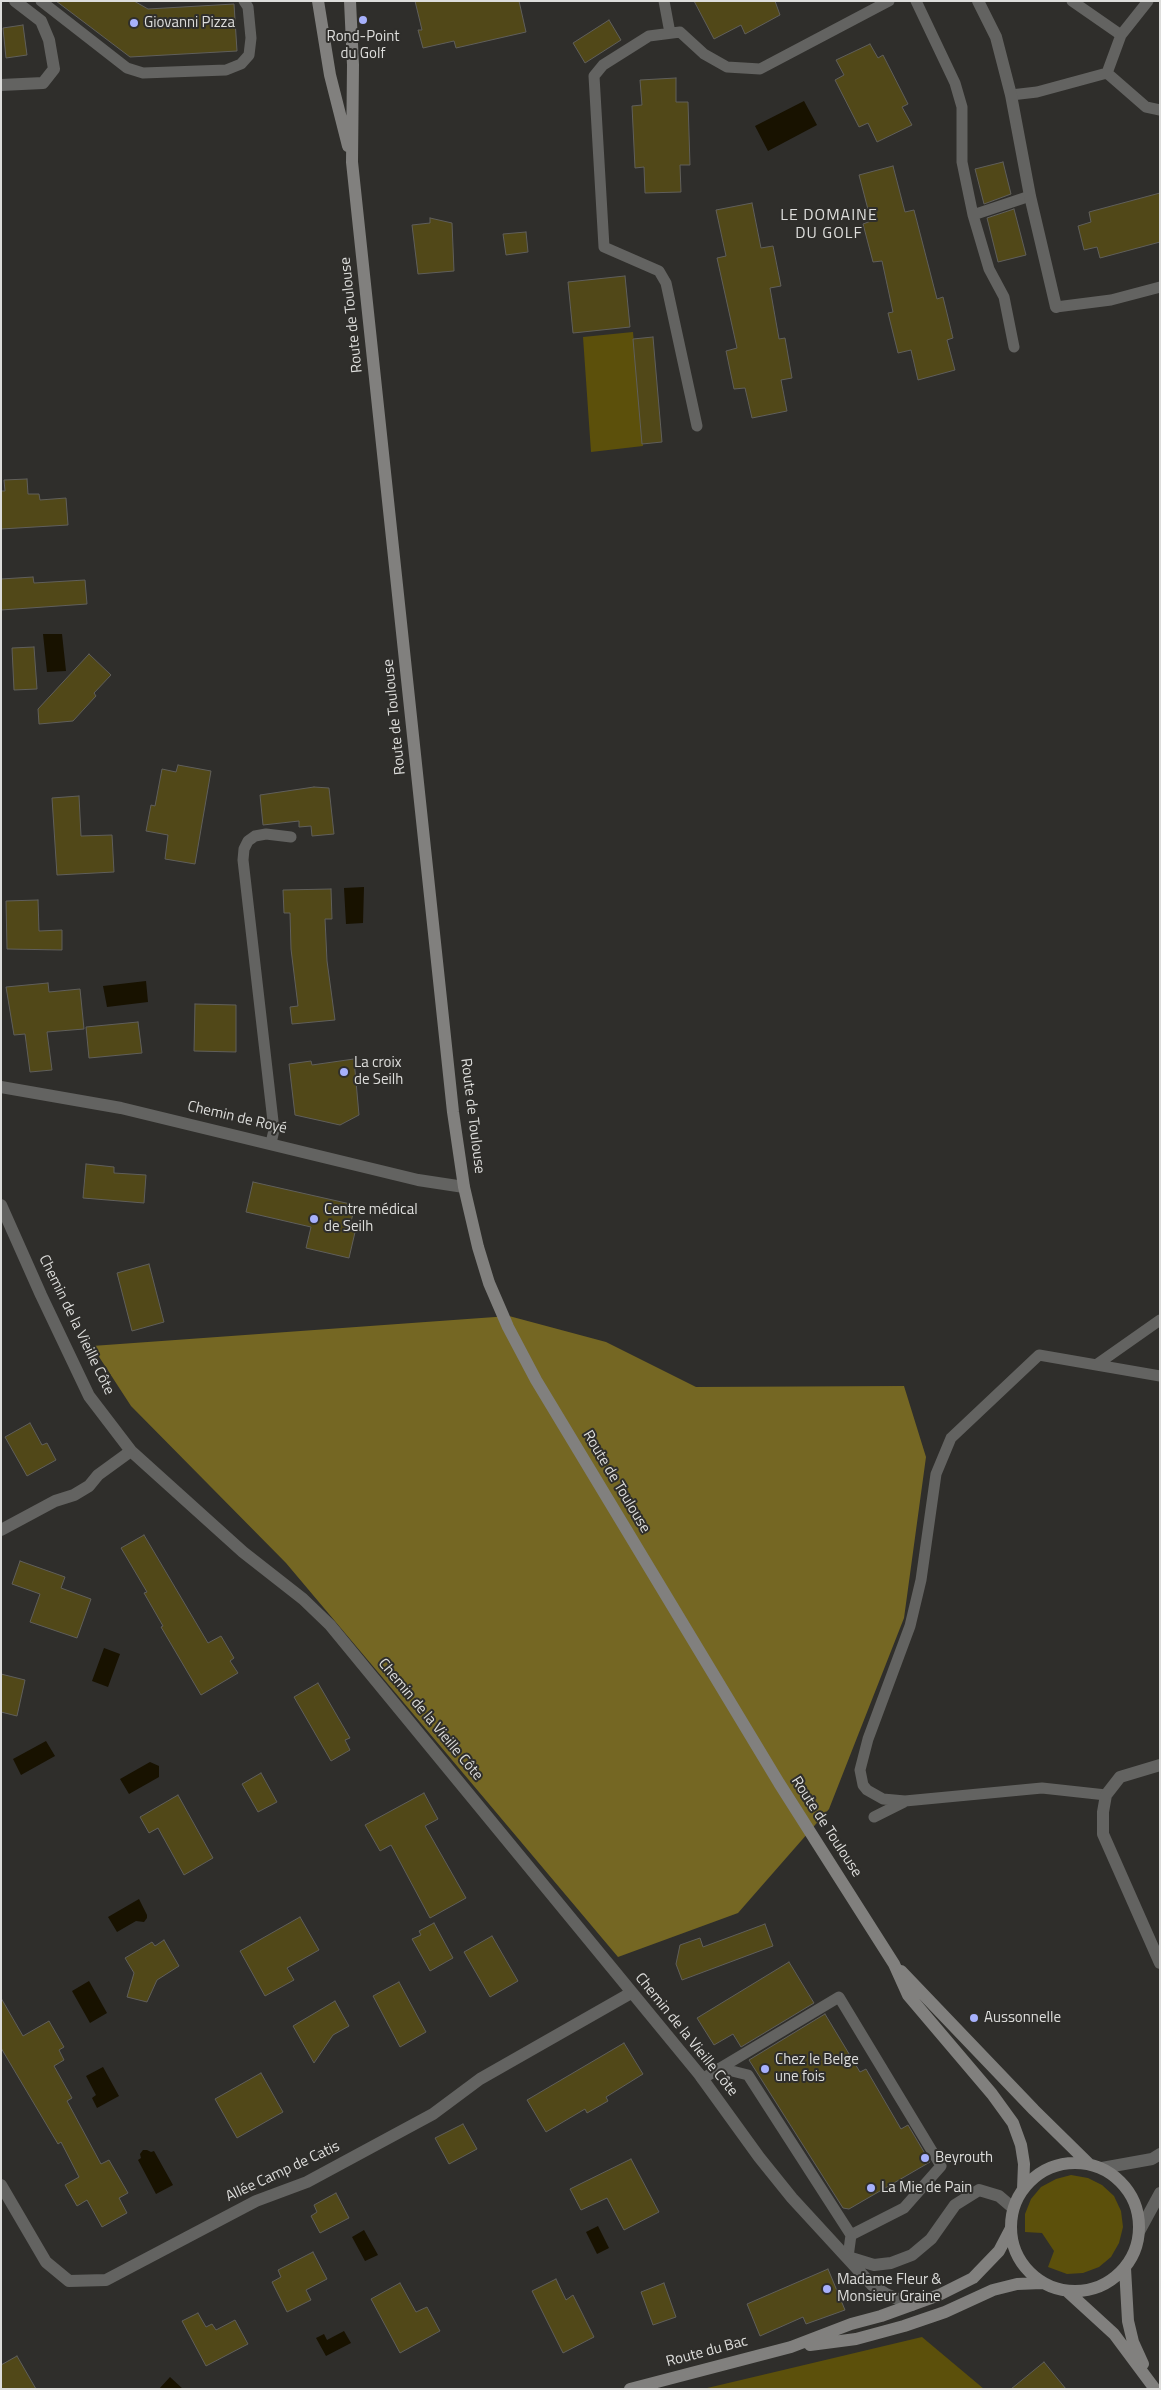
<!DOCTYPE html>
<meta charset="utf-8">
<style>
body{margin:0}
#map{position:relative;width:1161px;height:2390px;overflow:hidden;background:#2f2e2b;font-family:"Titillium Web",sans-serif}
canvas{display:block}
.frame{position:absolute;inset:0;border:2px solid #dddddb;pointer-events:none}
</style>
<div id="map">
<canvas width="1161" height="2390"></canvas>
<div class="frame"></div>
</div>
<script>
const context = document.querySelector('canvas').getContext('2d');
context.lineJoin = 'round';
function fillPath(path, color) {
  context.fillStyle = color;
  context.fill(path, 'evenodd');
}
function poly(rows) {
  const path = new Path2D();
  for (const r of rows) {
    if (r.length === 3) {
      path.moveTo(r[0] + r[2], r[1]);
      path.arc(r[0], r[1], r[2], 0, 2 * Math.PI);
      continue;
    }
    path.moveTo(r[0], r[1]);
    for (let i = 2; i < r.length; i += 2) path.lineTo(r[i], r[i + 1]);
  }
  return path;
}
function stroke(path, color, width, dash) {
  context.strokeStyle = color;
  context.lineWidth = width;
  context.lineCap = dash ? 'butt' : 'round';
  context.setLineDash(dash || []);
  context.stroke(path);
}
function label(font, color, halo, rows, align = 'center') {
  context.font = font + ' "Titillium Web",sans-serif';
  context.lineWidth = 4;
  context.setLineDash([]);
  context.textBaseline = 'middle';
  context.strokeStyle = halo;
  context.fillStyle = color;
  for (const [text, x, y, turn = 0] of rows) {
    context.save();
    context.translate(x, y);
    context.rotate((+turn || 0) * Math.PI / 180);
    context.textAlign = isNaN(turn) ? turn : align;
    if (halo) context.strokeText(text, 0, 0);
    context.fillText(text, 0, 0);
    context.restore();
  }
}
const green = poly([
 [633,332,643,446,591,452,583,337],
 [1071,2175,1088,2178,1102,2185,1114,2196,1121,2211,1123,2227,1119,2243,1111,2257,1099,2267,1083,2273,1067,2274,1048,2267,1054,2251,1042,2233,1025,2232,1025,2214,1031,2199,1041,2187,1056,2179],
 [922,2337,984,2389,703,2389,779,2371]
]);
const forest = poly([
 [509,1316,606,1342,696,1387,904,1386,926,1457,904,1618,829,1809,738,1913,618,1957,286,1563,131,1406,92,1346]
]);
const water = poly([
 [804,101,817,125,768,151,755,126],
 [43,634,62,634,66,671,47,672],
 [364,887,363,923,346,924,344,888],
 [146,981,148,1002,107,1007,103,986],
 [104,1648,120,1654,108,1687,92,1681],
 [46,1741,55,1756,21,1775,13,1759],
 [150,1762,159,1766,159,1777,129,1794,120,1779],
 [139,1899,147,1915,147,1918,144,1922,136,1921,117,1932,108,1917],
 [89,1981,107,2013,90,2023,72,1991],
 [103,2067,119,2096,97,2108,92,2098,96,2095,86,2076],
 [143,2150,147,2150,151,2152,154,2151,173,2185,156,2194,138,2160,141,2158,140,2154],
 [598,2226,609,2248,597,2254,586,2232],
 [364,2230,378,2255,365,2261,352,2237],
 [344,2331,351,2343,326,2356,316,2338,324,2334,327,2340],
 [170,2377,183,2389,159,2389]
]);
const building = poly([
 [56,1,134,1,148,9,234,4,237,51,130,57,56,1],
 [415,1,519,1,526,32,456,48,454,41,423,48,418,30,422,30,415,1],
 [694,1,775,1,780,15,745,34,741,25,714,39,694,1],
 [609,20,621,40,585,63,573,43,609,20],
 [23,25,27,55,6,58,3,28,23,25],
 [870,44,878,58,883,55,908,104,902,107,912,125,877,142,868,123,859,127,835,80,844,75,836,60,870,44],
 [676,78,676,102,688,102,690,165,680,165,681,192,645,193,644,167,635,168,632,106,642,105,640,80,676,78],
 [1003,162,1011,194,984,204,975,169,1003,162],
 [893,166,905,212,914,210,937,299,943,297,953,338,947,340,955,370,918,380,911,350,898,353,888,313,893,312,882,261,873,262,863,224,871,221,859,175,893,166],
 [1160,193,1160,242,1100,258,1097,247,1084,250,1078,226,1091,222,1089,212,1160,193],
 [752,203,761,248,773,246,781,286,770,288,779,339,785,338,792,378,781,380,787,411,752,418,745,388,734,389,726,351,737,348,717,258,726,256,716,210,752,203],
 [1014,209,1026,255,998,262,987,218,1014,209],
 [430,218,452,223,454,271,418,274,412,225,430,223,430,218],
 [526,232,528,252,506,255,503,234,526,232],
 [625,276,630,327,573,333,568,282,625,276],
 [653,337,662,442,642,444,633,339,653,337],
 [27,479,28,494,39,494,40,500,66,498,68,525,1,529,1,491,5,491,4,480,27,479],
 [33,577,34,583,85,580,87,604,1,610,1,579,33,577],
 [34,647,37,689,14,690,12,648,34,647],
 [89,654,111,675,94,693,96,696,73,721,39,724,38,709,89,654],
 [178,765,211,771,195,864,165,859,168,835,146,831,151,805,155,806,162,769,176,772,178,765],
 [314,787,329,788,334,834,312,836,311,826,299,827,299,821,263,825,260,795,314,787],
 [79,796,81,836,112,835,114,872,57,875,52,798,79,796],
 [331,889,332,919,325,919,327,961,335,1020,292,1024,290,1007,298,1006,291,949,290,913,284,913,283,890,331,889],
 [38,900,39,931,62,930,62,950,7,949,6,901,38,900],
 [48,983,49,992,80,989,84,1029,47,1032,52,1070,30,1072,25,1034,14,1035,6,987,48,983],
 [195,1004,236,1005,236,1052,194,1051,195,1004],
 [138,1022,142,1053,89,1058,86,1027,138,1022],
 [354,1059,359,1115,340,1125,295,1115,289,1064,311,1061,312,1065,354,1059],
 [86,1164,114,1167,114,1173,146,1175,144,1203,83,1198,86,1164],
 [253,1182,355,1205,350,1226,356,1228,349,1258,306,1248,311,1227,246,1212,253,1182],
 [149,1264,164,1322,132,1331,117,1273,149,1264],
 [30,1423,42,1445,47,1443,56,1460,27,1476,5,1437,30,1423],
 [144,1535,208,1643,221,1636,234,1658,230,1661,238,1673,201,1695,161,1627,163,1626,144,1593,147,1592,121,1548,144,1535],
 [20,1561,65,1577,61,1588,91,1599,77,1638,30,1622,40,1594,12,1584,20,1561],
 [1,1674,25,1680,17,1716,1,1712,1,1674],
 [318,1683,350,1738,345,1740,350,1750,331,1761,294,1697,318,1683],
 [261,1773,277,1802,258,1812,242,1784,261,1773],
 [424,1793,438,1819,425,1826,466,1898,430,1918,391,1845,380,1851,365,1825,424,1793],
 [178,1795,213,1858,184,1875,158,1828,149,1833,140,1817,178,1795],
 [300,1917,319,1950,287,1968,294,1980,265,1996,240,1951,300,1917],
 [434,1923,453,1958,430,1971,412,1939,421,1935,419,1931,434,1923],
 [765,1924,773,1946,682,1980,676,1964,680,1945,700,1938,703,1947,765,1924],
 [492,1936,518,1981,490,1997,464,1952,492,1936],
 [164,1940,179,1966,157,1980,147,2002,127,1997,134,1973,125,1958,152,1942,155,1946,164,1940],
 [789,1962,814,2003,741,2047,733,2034,714,2045,697,2018,789,1962],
 [399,1982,426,2032,400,2047,373,1996,399,1982],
 [1,1998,23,2036,49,2021,64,2047,59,2050,64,2060,54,2066,72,2098,67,2101,101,2164,109,2160,128,2193,119,2198,127,2213,102,2227,87,2200,77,2206,70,2194,65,2185,79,2177,61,2142,58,2144,1,2048,1,1998],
 [335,2001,349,2026,333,2035,314,2063,293,2026,335,2001],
 [825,2014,860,2072,866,2069,901,2129,908,2125,930,2162,849,2209,843,2208,749,2060,825,2014],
 [624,2043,643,2074,606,2097,608,2101,587,2113,585,2109,546,2132,527,2100,624,2043],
 [261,2073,283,2112,237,2138,215,2099,261,2073],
 [463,2124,477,2149,449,2164,435,2138,463,2124],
 [631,2159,659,2212,624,2230,607,2198,581,2210,570,2189,631,2159],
 [336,2193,349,2218,320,2233,311,2216,317,2212,314,2205,336,2193],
 [313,2252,327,2279,306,2290,311,2300,287,2312,272,2282,281,2277,278,2270,313,2252],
 [828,2269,845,2310,806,2324,803,2317,760,2336,747,2304,828,2269],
 [556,2279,566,2300,573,2295,594,2337,563,2353,532,2291,556,2279],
 [400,2283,416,2312,427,2307,440,2331,400,2353,371,2299,400,2283],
 [664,2283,676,2317,653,2325,641,2292,664,2283],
 [198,2313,206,2327,212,2324,216,2330,235,2320,248,2344,206,2366,182,2321,198,2313],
 [17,2356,36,2389,1,2389,1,2365,17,2356],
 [1044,2362,1066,2389,1011,2389,1044,2362]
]);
const service = poly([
 [41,1,127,68,143,73,226,70,241,64,249,55,251,38,248,7,244,1],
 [664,1,670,33],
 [916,1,955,83,962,107,962,162,973,215,989,269,1004,297,1014,347],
 [1072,1,1121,35],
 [1107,73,1121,35,1148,1],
 [1011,95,1037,92,1107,73,1146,107,1160,110],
 [973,215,1030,196],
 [1056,307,1111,300,1160,287],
 [697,426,666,283,659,271,604,247,594,76,603,65,649,36,680,32,704,54,727,67,760,69,889,1],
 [271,1143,274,1130,243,860,244,849,248,841,255,836,266,834,291,837],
 [1096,1365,1160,1320],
 [1106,1795,1042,1788,905,1801,883,1799,867,1790,863,1785,860,1770,868,1739,910,1626,921,1580,936,1474,951,1438,1039,1355,1160,1376],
 [874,1817,904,1802],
 [720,2068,748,2075,851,2235],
 [702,2079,839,1997,941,2166,904,2208,851,2235,848,2257]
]);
const minor = poly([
 [978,1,996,37,1011,95,1030,196,1056,307],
 [1,85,43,83,54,69,49,40,41,21,15,1],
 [1,1087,121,1108,418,1180,464,1187],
 [1,1205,41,1295,89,1396,131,1451,243,1552,303,1599,330,1625,699,2074,759,2157,792,2198,872,2285,886,2294,912,2305],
 [1,1530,55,1501,74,1495,89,1486,98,1475,131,1451],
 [1160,1765,1120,1777,1106,1795,1103,1812,1103,1834,1160,1963],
 [1102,2168,1152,2159,1160,2154],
 [1,2185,46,2262,69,2281,106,2280,256,2201,307,2182,433,2114,480,2079,631,1993],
 [1140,2230,1160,2193],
 [848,2257,874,2265,891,2263,912,2255,931,2239,955,2205,979,2190,999,2196,1013,2208]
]);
const secondary = poly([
 [318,1,330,75,348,146],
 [350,1,353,65,352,162,453,1112,464,1187,478,1247,489,1283,508,1327,536,1380,779,1783,894,1964,908,1995,992,2094,1013,2123,1021,2145,1024,2164,1023,2189],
 [901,1971,1034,2110,1089,2164],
 [1075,2227,64],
 [1125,2268,1128,2321,1133,2342,1143,2364],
 [1067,2291,1114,2334,1155,2389],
 [810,2345,856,2339,904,2326,945,2312,993,2290,1017,2284,1042,2283],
 [630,2389,791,2347,851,2324,881,2316,939,2295,973,2278,999,2251,1010,2230]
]);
const markers = [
 [363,20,5,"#a7b1fc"],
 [134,23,5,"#a7b1fc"],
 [344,1072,5,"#a7b1fc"],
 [314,1219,5,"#a7b1fc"],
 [974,2018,5,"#a7b1fc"],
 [765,2069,5,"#a7b1fc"],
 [925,2158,5,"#a7b1fc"],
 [871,2188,5,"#a7b1fc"],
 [827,2289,5,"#a7b1fc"]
];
const poiNames = [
 ["Giovanni Pizza",144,23],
 ["Rond-Point",363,37,"center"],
 ["du Golf",363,54,"center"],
 ["La croix",354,1063],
 ["de Seilh",354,1080],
 ["Centre médical",324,1210],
 ["de Seilh",324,1227],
 ["Aussonnelle",984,2018],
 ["Chez le Belge",775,2060],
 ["une fois",775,2077],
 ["Beyrouth",935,2158],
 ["La Mie de Pain",881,2188],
 ["Madame Fleur &",837,2280],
 ["Monsieur Graine",837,2297]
];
const streetNames = [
 ["Route de Toulouse",352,315,-96],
 ["Route de Toulouse",395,717,-96],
 ["Route de Toulouse",472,1116,83],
 ["Chemin de Royé",237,1118,13],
 ["Chemin de la Vieille Côte",76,1325,64],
 ["Route de Toulouse",616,1482,59],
 ["Chemin de la Vieille Côte",430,1720,50],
 ["Route de Toulouse",826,1827,57],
 ["Chemin de la Vieille Côte",686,2035,51],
 ["Allée Camp de Catis",283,2172,-25],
 ["Route du Bac",707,2352,-15]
];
const neighbourhoodNames = [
 ["LE DOMAINE",829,216],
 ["DU GOLF",829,234]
];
fillPath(green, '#5c500b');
fillPath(forest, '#756723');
fillPath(water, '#181200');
fillPath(building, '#514818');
stroke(building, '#605f5b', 1);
stroke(service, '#636361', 11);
stroke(minor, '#636361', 12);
stroke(secondary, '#81807e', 12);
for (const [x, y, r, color] of markers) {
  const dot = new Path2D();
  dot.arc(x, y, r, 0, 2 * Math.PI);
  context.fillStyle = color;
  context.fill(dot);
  stroke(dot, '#2f2e2b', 2);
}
label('15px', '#dddddb', '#2f2e2b', poiNames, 'left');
label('15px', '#dddddb', '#2f2e2b', streetNames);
context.letterSpacing = '1px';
label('16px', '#dddddb', '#2f2e2b', neighbourhoodNames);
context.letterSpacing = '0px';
</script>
